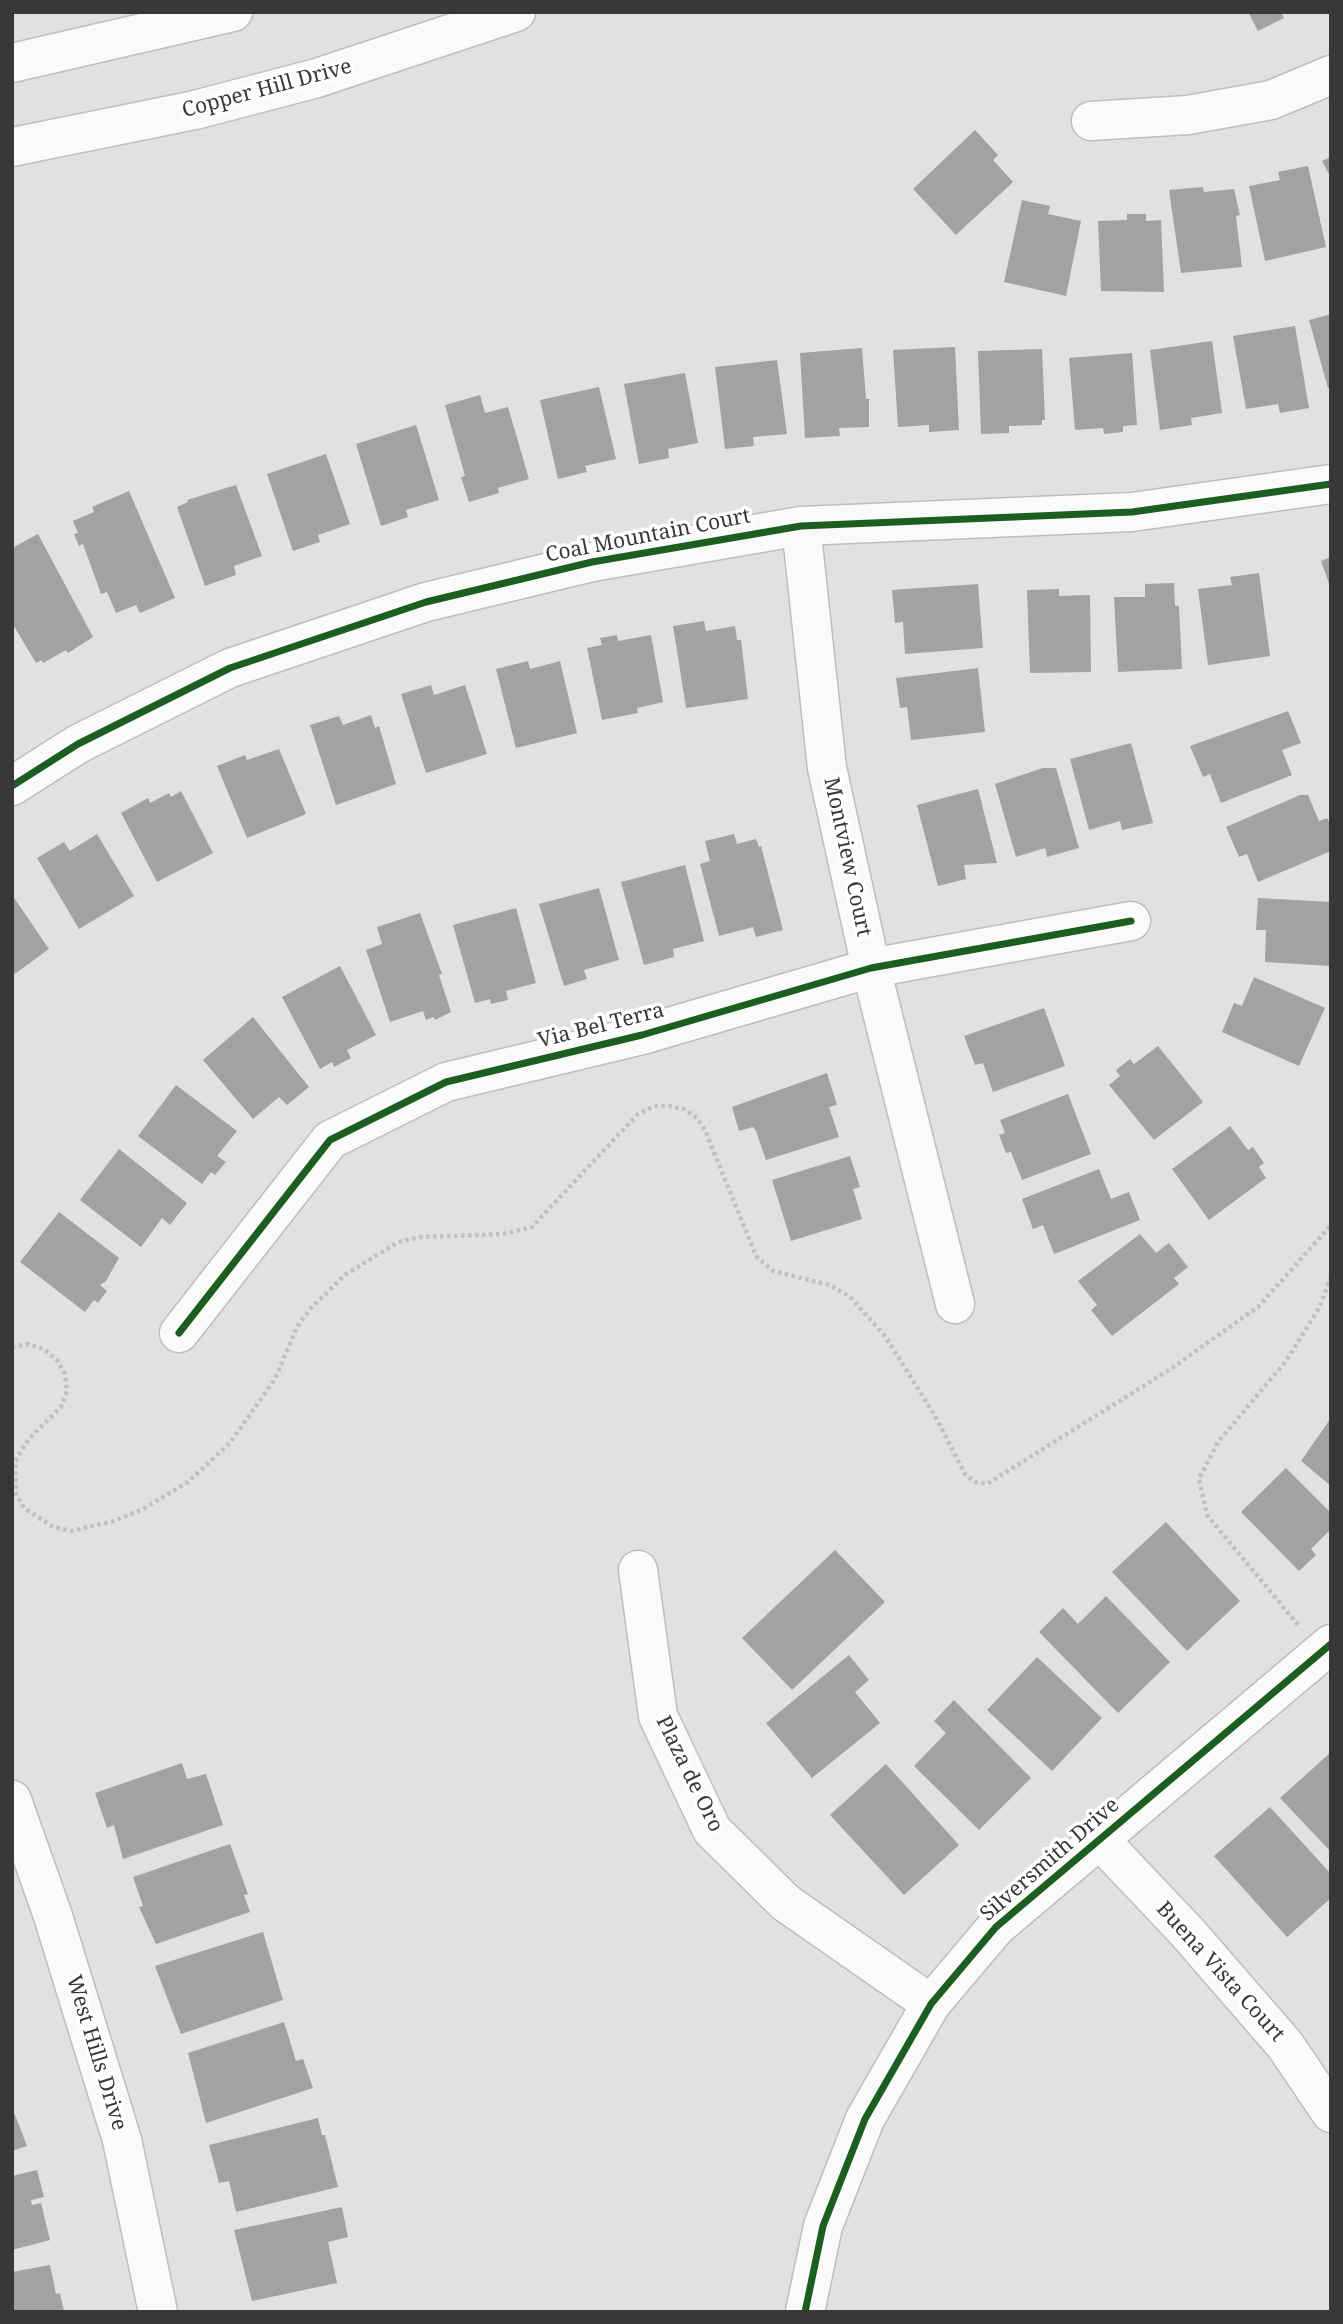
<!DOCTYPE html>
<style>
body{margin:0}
#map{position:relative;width:1343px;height:2324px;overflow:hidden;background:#e1e1e1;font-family:"Noto Serif",serif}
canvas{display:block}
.frame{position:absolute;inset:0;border:14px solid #393839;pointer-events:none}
</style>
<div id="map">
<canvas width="1343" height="2324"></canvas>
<div class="frame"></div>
</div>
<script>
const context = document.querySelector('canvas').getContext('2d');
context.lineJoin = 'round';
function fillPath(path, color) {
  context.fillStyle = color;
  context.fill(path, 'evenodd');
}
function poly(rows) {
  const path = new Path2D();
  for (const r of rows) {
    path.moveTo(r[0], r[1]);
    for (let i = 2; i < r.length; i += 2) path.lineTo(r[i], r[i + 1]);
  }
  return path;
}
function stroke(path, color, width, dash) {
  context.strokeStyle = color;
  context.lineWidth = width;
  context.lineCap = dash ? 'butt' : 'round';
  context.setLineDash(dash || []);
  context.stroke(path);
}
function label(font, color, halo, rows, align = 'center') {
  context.font = font + ' "Noto Serif",serif';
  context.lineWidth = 7;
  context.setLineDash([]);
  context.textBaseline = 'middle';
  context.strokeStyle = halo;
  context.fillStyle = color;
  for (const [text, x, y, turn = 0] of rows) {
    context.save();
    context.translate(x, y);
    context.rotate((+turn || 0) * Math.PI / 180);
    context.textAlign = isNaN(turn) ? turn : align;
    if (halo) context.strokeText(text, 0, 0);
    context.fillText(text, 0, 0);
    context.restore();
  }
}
const building = poly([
 [1248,12,1281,12,1284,18,1258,31],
 [975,130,998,155,993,160,1013,182,956,235,913,189],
 [1331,157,1331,178,1322,161],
 [1308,166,1326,247,1265,261,1249,186,1280,180,1278,172],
 [1203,187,1204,192,1234,189,1240,215,1236,216,1242,267,1181,273,1169,190],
 [1022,200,1050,206,1048,214,1081,221,1066,296,1004,282],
 [1127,214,1146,214,1146,221,1161,220,1164,292,1101,291,1098,221,1127,220],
 [1331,314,1331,387,1328,388,1309,320],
 [1295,326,1309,408,1280,413,1278,404,1246,409,1233,336],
 [1212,341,1222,413,1191,418,1192,425,1160,430,1150,350],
 [955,347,959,430,929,432,929,425,898,427,893,350],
 [862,348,866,399,869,399,869,427,839,428,840,436,805,438,800,353],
 [1042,349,1045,420,1042,420,1042,425,1009,426,1009,433,981,434,978,351],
 [1132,353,1137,425,1123,426,1123,432,1104,434,1103,428,1075,430,1069,358],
 [777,360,787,434,753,437,754,446,725,449,715,367],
 [685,373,698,443,668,449,669,458,639,464,624,384],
 [599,387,616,459,585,466,587,472,558,479,540,400],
 [480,395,485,413,508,407,529,479,498,488,499,493,469,502,461,477,465,476,445,405],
 [416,425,439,500,406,510,408,517,381,526,356,444],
 [326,454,350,524,318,535,320,542,293,551,267,474],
 [236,485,262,556,234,566,236,575,205,586,177,507,188,502,187,500],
 [129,491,175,598,140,613,136,605,116,613,107,592,101,594,83,544,79,546,74,534,78,533,73,521,94,512,92,507],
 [38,534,93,637,68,653,66,650,43,663,42,660,36,663,12,623,12,548],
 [1331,557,1331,586,1330,586,1321,561],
 [1259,573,1270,656,1208,665,1198,589,1232,585,1230,577],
 [1174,583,1175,606,1179,606,1182,669,1118,672,1114,597,1145,597,1145,584],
 [978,584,983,648,905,654,903,622,895,623,892,590],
 [1059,589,1059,596,1090,595,1091,672,1030,673,1027,590],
 [704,621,706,631,735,626,737,640,741,640,748,699,686,708,673,626],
 [617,635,618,641,651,635,663,702,637,708,638,713,602,720,587,648,602,645,600,638],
 [528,661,530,669,560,661,577,733,516,748,496,669],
 [978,668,985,732,911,740,907,707,900,708,896,678],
 [431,685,434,695,465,685,487,754,426,773,401,694],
 [1288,711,1301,743,1282,750,1292,775,1221,803,1210,774,1203,777,1190,746],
 [371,715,375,728,379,726,396,784,336,805,310,725,339,716,343,725],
 [1131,743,1153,823,1122,830,1120,821,1089,830,1070,759],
 [279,749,306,814,247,838,217,766,245,755,247,760],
 [1043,768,1056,768,1079,848,1047,857,1045,848,1016,857,995,784],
 [978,789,997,863,964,865,966,879,938,886,917,805],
 [181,791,213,853,157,882,121,813,148,798,150,803,169,793,171,797],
 [1300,795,1308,795,1319,821,1327,818,1331,826,1331,851,1258,882,1247,854,1239,857,1226,827],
 [97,834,134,896,79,929,37,858,64,842,70,851],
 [734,834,737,844,756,839,759,847,761,846,783,930,756,937,753,927,719,936,700,864,710,861,705,841],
 [685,865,704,941,673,949,674,957,644,965,621,882],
 [599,888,619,960,584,970,587,979,564,986,539,904],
 [12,895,49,949,12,976],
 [1258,898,1331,902,1331,966,1265,962,1266,930,1256,930],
 [516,908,536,983,506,991,508,1000,491,1004,490,999,475,1003,453,925],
 [420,913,442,974,439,975,451,1012,435,1020,434,1017,426,1020,423,1011,390,1022,366,950,382,944,377,927],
 [340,966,376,1035,347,1050,351,1058,334,1067,332,1062,320,1069,282,997],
 [1254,977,1325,1008,1299,1066,1222,1032,1234,1003,1242,1006],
 [1044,1008,1065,1066,993,1092,983,1063,975,1065,964,1036],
 [253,1017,309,1087,287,1105,279,1097,253,1119,203,1060],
 [1158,1046,1203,1102,1154,1140,1109,1085,1120,1076,1116,1070,1130,1059,1134,1064],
 [827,1073,837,1105,829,1107,839,1137,766,1160,756,1131,753,1127,739,1131,732,1107],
 [176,1085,237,1131,217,1156,226,1162,215,1175,211,1172,202,1184,138,1136],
 [1068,1094,1091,1154,1022,1180,1011,1152,1006,1153,999,1135,1005,1133,1000,1120],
 [1230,1126,1248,1150,1253,1147,1264,1163,1259,1167,1266,1178,1209,1220,1172,1169],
 [119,1149,187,1203,170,1225,162,1218,141,1247,80,1200],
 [850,1156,860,1187,853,1189,862,1219,791,1241,772,1180],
 [1099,1169,1111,1199,1129,1192,1140,1220,1054,1254,1043,1225,1033,1229,1022,1199],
 [59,1212,119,1258,106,1281,100,1285,107,1291,98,1303,94,1300,85,1312,20,1262],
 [1140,1234,1156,1253,1169,1243,1188,1267,1174,1278,1179,1284,1112,1336,1091,1310,1097,1305,1078,1281],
 [1331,1418,1331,1486,1301,1461],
 [1286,1468,1331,1513,1331,1529,1311,1549,1316,1555,1299,1571,1241,1512],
 [1166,1522,1240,1601,1187,1651,1112,1572],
 [835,1550,885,1602,792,1690,742,1638],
 [1106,1596,1170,1662,1118,1713,1039,1632,1063,1608,1078,1624],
 [849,1655,869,1680,855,1692,880,1723,812,1778,766,1723],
 [1037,1657,1102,1718,1052,1771,987,1710],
 [954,1700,1031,1778,979,1830,914,1766,946,1733,934,1721],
 [1331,1752,1331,1852,1280,1798],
 [182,1763,187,1779,206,1774,223,1825,123,1859,114,1825,107,1828,95,1793],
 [886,1764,959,1845,904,1895,830,1815],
 [1270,1807,1331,1874,1331,1898,1287,1937,1214,1856],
 [230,1844,248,1894,244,1895,250,1912,156,1944,139,1907,143,1906,133,1877],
 [263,1932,283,2000,181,2034,155,1966],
 [284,2022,296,2061,303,2059,313,2088,206,2123,188,2053],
 [12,2107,27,2146,12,2151],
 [318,2118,322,2135,325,2135,338,2187,236,2212,229,2181,219,2183,209,2145],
 [37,2170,44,2197,31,2200,32,2205,41,2203,50,2240,12,2250,12,2176],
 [342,2207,348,2237,328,2242,337,2283,252,2301,234,2230],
 [50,2265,56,2294,60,2293,64,2312,12,2312,12,2272]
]);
const path = poly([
 [12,1347,28,1344,44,1349,57,1360,65,1374,67,1391,61,1407,29,1439,15,1461,16,1494,24,1508,53,1527,71,1531,114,1521,141,1510,188,1482,230,1443,275,1379,297,1327,310,1309,345,1275,398,1242,421,1237,503,1234,532,1227,638,1114,654,1106,669,1106,684,1109,697,1118,705,1130,756,1256,773,1271,829,1285,849,1296,885,1336,934,1414,965,1474,975,1482,987,1484,1172,1368,1258,1307,1331,1225],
 [1298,1625,1207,1515,1199,1479,1218,1442,1286,1361,1319,1308,1331,1277]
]);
const minor = poly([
 [1091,121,1188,115,1271,100,1331,75],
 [801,526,827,768,871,968,955,1304],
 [12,786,78,744,230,668,426,602,592,562,801,526,1132,512,1331,484],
 [179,1333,330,1140,446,1082,642,1035,871,968,1131,921],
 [638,1570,658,1716,712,1830,786,1903,931,2004],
 [12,1800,53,1916,122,2140,158,2312],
 [1099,1839,1187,1932,1285,2045,1331,2113],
 [805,2312,823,2226,865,2119,931,2004,996,1927,1331,1644]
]);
const secondary = poly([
 [12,63,233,12],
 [12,147,195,110,317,78,516,12]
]);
const cycleway = poly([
 [12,786,78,744,230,668,426,602,592,562,801,526,1132,512,1331,484],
 [179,1333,330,1140,446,1082,642,1035,871,968,1131,921],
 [805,2312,823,2226,865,2119,931,2004,996,1927,1331,1644]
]);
const streetNames = [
 ["Copper Hill Drive",267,89,-15],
 ["Coal Mountain Court",648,536,-11],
 ["Montview Court",847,857,78],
 ["Via Bel Terra",601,1026,-14],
 ["Plaza de Oro",689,1774,64],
 ["Silversmith Drive",1050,1860,-41],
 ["Buena Vista Court",1220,1972,48],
 ["West Hills Drive",96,2053,73]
];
fillPath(building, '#a2a2a2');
stroke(minor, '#bebebe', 41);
stroke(secondary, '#bebebe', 41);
stroke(path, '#c2c1c2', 4.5, [3.5, 3.5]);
stroke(minor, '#fafafa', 38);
stroke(secondary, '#fafafa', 38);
stroke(cycleway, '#1b5e20', 7);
label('21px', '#393839', '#fff', streetNames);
</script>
